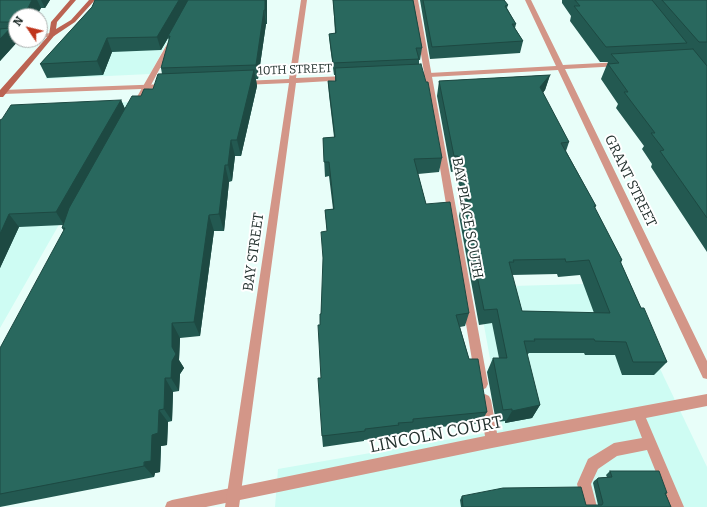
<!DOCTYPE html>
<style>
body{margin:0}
#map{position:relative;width:707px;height:507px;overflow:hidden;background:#e8fef9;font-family:Bitter,serif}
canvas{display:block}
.north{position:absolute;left:8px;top:8px;width:40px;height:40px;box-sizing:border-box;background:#fff;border:1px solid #a7acab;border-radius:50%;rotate:305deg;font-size:11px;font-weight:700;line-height:16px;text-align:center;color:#22302d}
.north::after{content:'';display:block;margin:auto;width:14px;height:18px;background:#c0341b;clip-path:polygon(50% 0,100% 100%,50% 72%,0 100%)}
</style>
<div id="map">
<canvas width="707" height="507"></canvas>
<div class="north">N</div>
</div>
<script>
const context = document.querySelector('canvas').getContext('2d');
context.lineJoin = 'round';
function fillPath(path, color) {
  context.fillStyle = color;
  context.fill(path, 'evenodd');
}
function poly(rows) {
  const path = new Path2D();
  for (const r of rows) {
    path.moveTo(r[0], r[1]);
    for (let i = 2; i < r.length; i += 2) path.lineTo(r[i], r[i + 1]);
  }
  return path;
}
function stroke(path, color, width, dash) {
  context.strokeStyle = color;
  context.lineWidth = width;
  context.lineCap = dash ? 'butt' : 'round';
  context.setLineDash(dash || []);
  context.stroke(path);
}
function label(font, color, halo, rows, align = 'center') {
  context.font = font + ' Bitter,serif';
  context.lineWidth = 4;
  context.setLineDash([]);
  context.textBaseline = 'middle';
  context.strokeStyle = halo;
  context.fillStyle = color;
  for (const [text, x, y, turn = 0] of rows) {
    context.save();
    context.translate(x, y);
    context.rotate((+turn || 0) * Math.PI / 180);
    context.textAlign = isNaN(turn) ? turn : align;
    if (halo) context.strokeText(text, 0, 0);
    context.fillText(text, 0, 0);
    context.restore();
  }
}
const built = poly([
 [108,0,190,0,150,74,45,79],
 [129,102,0,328,0,135,29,106],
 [619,283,707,467,707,507,275,507,278,469,503,430,477,287]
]);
const lane = poly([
 [412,0,418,0,488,384,486,388,482,390,478,388,476,384,412,0],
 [170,39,175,40,142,102,138,104,135,104,134,102,170,39],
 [485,394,489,396,491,400,497,433,707,394,707,406,646,418,684,507,670,507,647,450,617,456,598,469,591,484,597,507,583,507,577,484,588,459,614,443,642,438,635,420,492,448,206,507,165,507,167,502,172,500,485,436,479,400,481,396,485,394]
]);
const street = poly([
 [301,0,307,0,296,78,347,76,351,78,347,80,296,83,239,507,225,507,289,83,243,85,239,83,243,81,289,79,301,0],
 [525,0,531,0,563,65,621,62,624,64,621,66,565,69,707,361,707,379,703,378,558,70,411,78,407,76,411,74,556,66,525,0],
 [52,33,55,35,54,36,40,38,40,34,52,33],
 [167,84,171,86,170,88,3,94,0,93,0,90,3,90,167,84]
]);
const secondary = poly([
 [70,0,76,0,57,22,56,29,71,20,89,0,95,0,75,22,54,36,3,97,0,97,0,90,49,35,51,22,70,0]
]);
const wall = poly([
 [0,0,50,0,45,8,41,8,19,40,0,61],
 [95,0,267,0,267,24,266,24,258,79,256,79,257,86,241,156,235,156,232,181,229,182,224,231,214,231,200,336,180,338,179,360,184,368,180,374,179,391,173,392,172,421,168,422,167,445,161,446,160,472,155,473,154,477,0,507,0,350,64,231,62,228,63,225,19,227,0,268,0,120,121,100,125,109,141,96,153,89,162,74,161,68,169,40,168,38,161,50,112,52,103,75,47,78,40,64,92,7],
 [333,0,413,0,422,48,420,60,419,60,419,64,442,158,439,172,418,174,426,204,469,313,465,326,460,327,469,359,487,412,481,423,411,430,411,433,398,434,397,436,364,440,364,441,323,447,322,436,320,325,327,231,325,210,333,209,329,176,325,177,323,138,334,137,329,95,328,81,335,81,335,75,334,75,330,46,329,34,335,33],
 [420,0,504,0,508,5,507,8,516,24,515,28,523,41,520,53,430,59],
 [562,0,707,0,707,252,651,167,652,164,642,149,644,146,616,108,618,104,601,79,608,62,600,62,570,21,571,16,562,3],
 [550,75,545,90,543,93,569,142,566,151,596,206,595,208,622,260,621,263,641,308,667,362,654,375,622,375,615,355,585,355,584,353,529,353,527,355,540,405,532,418,505,423,505,421,496,422,487,372,493,358,499,358,492,323,479,325,459,216,462,201,463,200,455,171,451,172,437,96,439,81],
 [557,274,558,277,580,275,594,313,522,311,512,275],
 [610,471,667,493,666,494,671,507,461,507,460,500,462,496,586,505,598,505,593,483,594,481,598,478,607,477,606,475]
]);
const shadedWall = poly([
 [32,0,37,0,41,8,37,16,22,16],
 [41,0,50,0,45,8],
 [179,0,190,0,168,36,168,38,161,50,157,37],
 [265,0,267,0,267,24,265,10],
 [264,10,266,24,258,79,256,65],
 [16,22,16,40,19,40,0,61,0,39],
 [107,38,112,52,103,75,97,61],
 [254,70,257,86,241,156,237,140],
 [550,75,545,90,535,102,540,87],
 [121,100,127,113,64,225,56,212],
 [231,140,235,156,232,181,228,165],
 [225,165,229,182,224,231,219,214],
 [9,214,19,227,0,268,0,234],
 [209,215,214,231,200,336,194,322],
 [172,323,180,338,179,360,184,368,180,374,179,391,171,378],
 [165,378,173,392,172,421,164,409],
 [540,405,532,418,505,423,512,411],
 [159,410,168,422,167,445,161,446,160,472,155,473,154,477,144,466]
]);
const building = poly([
 [0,0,32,0,26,12,22,16,16,16,16,22,0,39,0,29,9,28,10,22,0,22,0,0],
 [95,0,179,0,157,37,107,38,97,61,40,64,92,7,95,0],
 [188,0,265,0,265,10,264,10,256,65,161,68,170,36,168,36,188,0],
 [333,0,413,0,422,48,416,48,419,59,333,63,329,34,336,33,333,0],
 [423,0,504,0,508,5,505,6,516,24,512,24,523,41,432,47,423,0],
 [575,0,652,0,687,43,606,47,574,6,580,6,575,0],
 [662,0,707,0,707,42,699,42,662,0],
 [693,49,707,66,707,218,660,151,664,150,651,133,655,133,624,92,628,92,608,64,619,63,611,54,693,49],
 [421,64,426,82,428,82,442,158,414,159,426,204,450,202,469,313,456,315,469,359,478,359,487,412,413,419,413,422,398,423,399,425,365,429,365,431,322,436,318,378,321,378,318,325,320,325,320,314,321,314,323,258,321,232,327,231,325,210,334,209,329,162,324,162,323,138,335,137,328,81,336,81,335,68,421,64],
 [254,70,237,140,231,140,228,165,225,165,219,214,209,215,194,322,172,323,172,347,176,354,172,361,171,378,165,378,164,409,159,410,158,433,152,435,151,461,144,462,144,466,0,494,0,348,65,228,62,228,69,208,132,96,141,96,144,89,153,89,158,74,254,70],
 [550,75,540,87,569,142,561,143,596,206,594,206,622,260,620,261,641,308,644,308,667,362,633,362,626,342,595,341,594,339,534,339,535,341,524,341,540,405,512,411,512,409,503,410,493,358,507,358,497,309,484,310,462,201,471,200,458,156,454,156,439,81,550,75],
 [565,259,566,262,589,260,610,313,522,311,509,262,514,262,513,260,565,259],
 [121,100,56,212,9,214,0,234,0,120,2,119,11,105,121,100],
 [610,471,659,471,667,493,665,493,671,507,463,507,462,496,503,488,581,487,586,505,602,505,603,503,597,480,598,478,612,477,610,471]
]);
const farStreetnames = [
 ["10TH STREET",295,70,-2]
];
const streetNames = [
 ["GRANT STREET",630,181,64],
 ["BAY PLACE SOUTH",467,218,80],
 ["BAY STREET",254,252,-82]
];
const nearStreetnames = [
 ["LINCOLN COURT",436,435,-11]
];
fillPath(built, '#cefcf3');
fillPath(lane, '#d39688');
fillPath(street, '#d39688');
fillPath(secondary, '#bb6352');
fillPath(wall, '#235951');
fillPath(shadedWall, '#1d4942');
fillPath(building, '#29685e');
stroke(building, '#1d4942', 1);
label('12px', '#22302d', '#fff', farStreetnames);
label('14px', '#22302d', '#fff', streetNames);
label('17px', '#22302d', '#fff', nearStreetnames);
</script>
